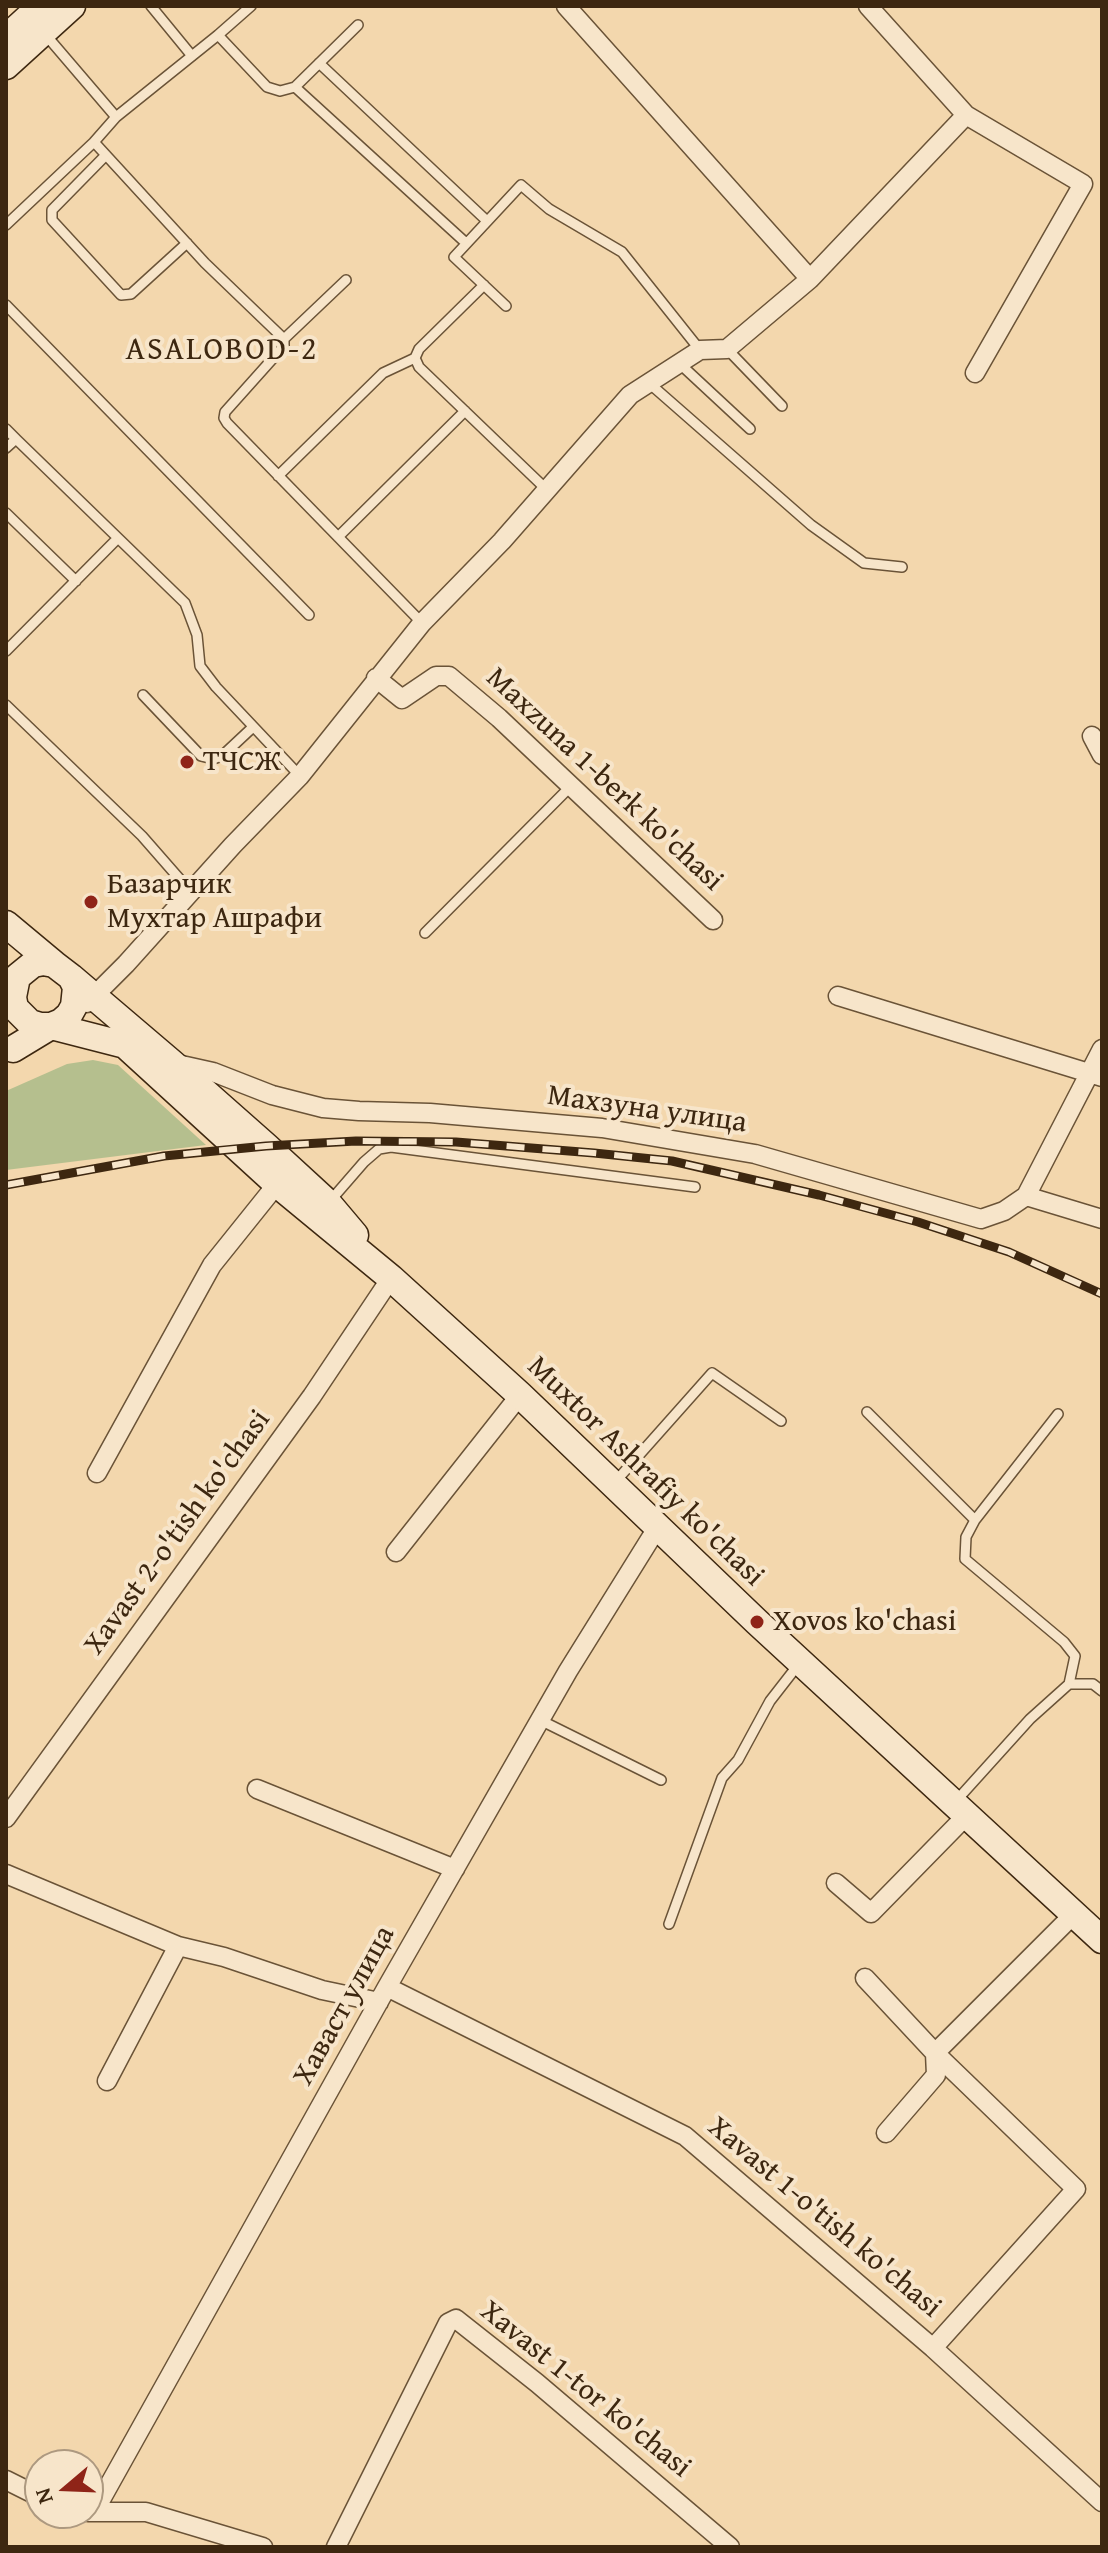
<!DOCTYPE html>
<meta charset="utf-8">
<style>
body{margin:0}
#map{position:relative;width:1108px;height:2553px;overflow:hidden;background:#f3d7ad;font-family:"Gentium Book Plus",serif}
canvas{display:block}
.frame{position:absolute;inset:0;border:8px solid #3d2710;pointer-events:none}
.north{position:absolute;left:24px;top:2449px;width:80px;height:80px;box-sizing:border-box;background:#f7e5ca;border:2px solid #ad9980;border-radius:50%;rotate:251deg;font-size:22px;font-weight:700;line-height:32px;text-align:center;color:#3d2710}
.north::after{content:'';display:block;margin:auto;width:28px;height:36px;background:#8f2418;clip-path:polygon(50% 0,100% 100%,50% 72%,0 100%)}
</style>
<div id="map">
<canvas width="1108" height="2553"></canvas>
<div class="frame"></div>
<div class="north">N</div>
</div>
<script>
const context = document.querySelector('canvas').getContext('2d');
context.lineJoin = 'round';
function fillPath(path, color) {
  context.fillStyle = color;
  context.fill(path, 'evenodd');
}
function poly(rows) {
  const path = new Path2D();
  for (const r of rows) {
    path.moveTo(r[0], r[1]);
    for (let i = 2; i < r.length; i += 2) path.lineTo(r[i], r[i + 1]);
  }
  return path;
}
function stroke(path, color, width, dash) {
  context.strokeStyle = color;
  context.lineWidth = width;
  context.lineCap = dash ? 'butt' : 'round';
  context.setLineDash(dash || []);
  context.stroke(path);
}
function label(font, color, halo, rows, align = 'center') {
  context.font = font + ' "Gentium Book Plus",serif';
  context.lineWidth = 8;
  context.setLineDash([]);
  context.textBaseline = 'middle';
  context.strokeStyle = halo;
  context.fillStyle = color;
  for (const [text, x, y, turn = 0] of rows) {
    context.save();
    context.translate(x, y);
    context.rotate((+turn || 0) * Math.PI / 180);
    context.textAlign = isNaN(turn) ? turn : align;
    if (halo) context.strokeText(text, 0, 0);
    context.fillText(text, 0, 0);
    context.restore();
  }
}
const green = poly([
 [93,1060,118,1065,206,1145,6,1170,6,1091,67,1064]
]);
const lane = poly([
 [151,6,192,56],
 [45,34,116,117,94,142,205,263,284,339,284,346,225,412,224,418,227,423,422,623],
 [218,35,267,87,280,91,295,87,466,243],
 [319,63,487,221],
 [295,87,358,25],
 [116,117,218,35,251,6],
 [106,155,52,210,52,220,121,295,131,294,187,243],
 [6,225,94,142],
 [484,285,419,349,415,358,419,367,547,490],
 [6,305,309,615],
 [506,306,454,257,521,185,549,209,622,252,700,350],
 [284,339,346,280],
 [727,349,782,406],
 [679,363,750,429],
 [649,383,811,525,864,563,902,567],
 [6,429,16,439,6,448],
 [16,439,185,603,197,635,200,666,216,687,300,776],
 [278,476,383,373,415,358],
 [6,513,76,581],
 [338,537,465,411],
 [6,651,118,538],
 [143,695,201,756,213,759,222,756,253,727],
 [6,705,142,836,191,892],
 [425,933,571,786],
 [331,1200,364,1162,379,1149,391,1147,695,1187],
 [867,1412,975,1520],
 [1058,1414,975,1520,966,1537,965,1559,1064,1642,1075,1656,1069,1684],
 [616,1481,712,1373,781,1421],
 [540,1720,661,1780],
 [956,1801,1030,1719,1069,1684,1093,1684,1102,1691],
 [669,1924,722,1778,738,1760,770,1701,798,1665]
]);
const street = poly([
 [566,6,810,279],
 [868,6,966,115,1083,184,975,373],
 [376,678,402,699,436,676,449,676,499,718,713,920],
 [1092,736,1102,755],
 [838,996,1102,1077],
 [87,1003,126,964,233,845,300,776,422,623,502,541,630,395,700,350,727,349,810,279,966,115],
 [177,1064,213,1072,272,1095,323,1108,359,1111,430,1113,602,1128,755,1154,981,1219,1004,1211,1026,1196,1102,1219],
 [1026,1196,1102,1049],
 [97,1473,212,1265,277,1184],
 [396,1552,520,1395],
 [257,1789,455,1869],
 [6,1818,312,1396,391,1278],
 [6,1874,178,1946,224,1957,322,1990,379,2002],
 [836,1883,871,1913,966,1816],
 [865,1978,935,2053,1076,2189,933,2348],
 [387,1987,685,2136,933,2348,1102,2502],
 [107,2081,178,1946],
 [886,2133,936,2075,935,2053,1074,1914],
 [6,2480,40,2497],
 [88,2512,94,2512,387,1987,568,1671,657,1528],
 [94,2512,146,2512,263,2547],
 [336,2547,448,2323,456,2319,537,2383,730,2547]
]);
const secondary = poly([
 [6,38,41,6],
 [6,66,72,6],
 [6,924,54,964],
 [71,977,76,987,74,1006,69,1015,61,1022,51,1026,40,1026,30,1023,15,1008,13,997,17,977,33,964,43,962,54,964,71,977,172,1063,266,1146,328,1203,355,1235],
 [13,1049,51,1026,125,1045,277,1184,391,1278,520,1395,757,1622,1102,1940]
]);
const rail = poly([
 [6,1185,164,1156,266,1146,356,1141,456,1142,594,1153,672,1161,819,1195,918,1222,1009,1252,1102,1294]
]);
const markers = [
 [187,762,8,"#8f2418"],
 [91,902,8,"#8f2418"],
 [757,1622,8,"#8f2418"]
];
const poiNames = [
 ["ТЧСЖ",203,762],
 ["Базарчик",107,885],
 ["Мухтар Ашрафи",107,919],
 ["Xovos ko'chasi",773,1622]
];
const streetNames = [
 ["Maxzuna 1-berk ko'chasi",604,780,43],
 ["Махзуна улица",647,1110,8],
 ["Muxtor Ashrafiy ko'chasi",645,1472,44],
 ["Xavast 2-o'tish ko'chasi",178,1533,-54],
 ["Хаваст улица",345,2006,-61],
 ["Xavast 1-o'tish ko'chasi",824,2218,40],
 ["Xavast 1-tor ko'chasi",585,2390,39]
];
const neighbourhoodNames = [
 ["ASALOBOD-2",222,351]
];
fillPath(green, '#b5bf8e');
stroke(lane, '#6a5337', 12);
stroke(street, '#6a5337', 21);
stroke(secondary, '#3d2710', 29);
stroke(lane, '#f7e5ca', 9);
stroke(street, '#f7e5ca', 18);
stroke(secondary, '#f7e5ca', 26);
stroke(rail, '#3d2710', 9);
stroke(rail, '#f7e5ca', 6, [18]);
for (const [x, y, r, color] of markers) {
  const dot = new Path2D();
  dot.arc(x, y, r, 0, 2 * Math.PI);
  context.fillStyle = color;
  context.fill(dot);
  stroke(dot, '#f7e5ca', 3);
}
label('30px', '#3d2710', '#f7e5ca', poiNames, 'left');
label('30px', '#3d2710', '#f7e5ca', streetNames);
context.letterSpacing = '2px';
label('32px', '#3d2710', '#f7e5ca', neighbourhoodNames);
context.letterSpacing = '0px';
</script>
